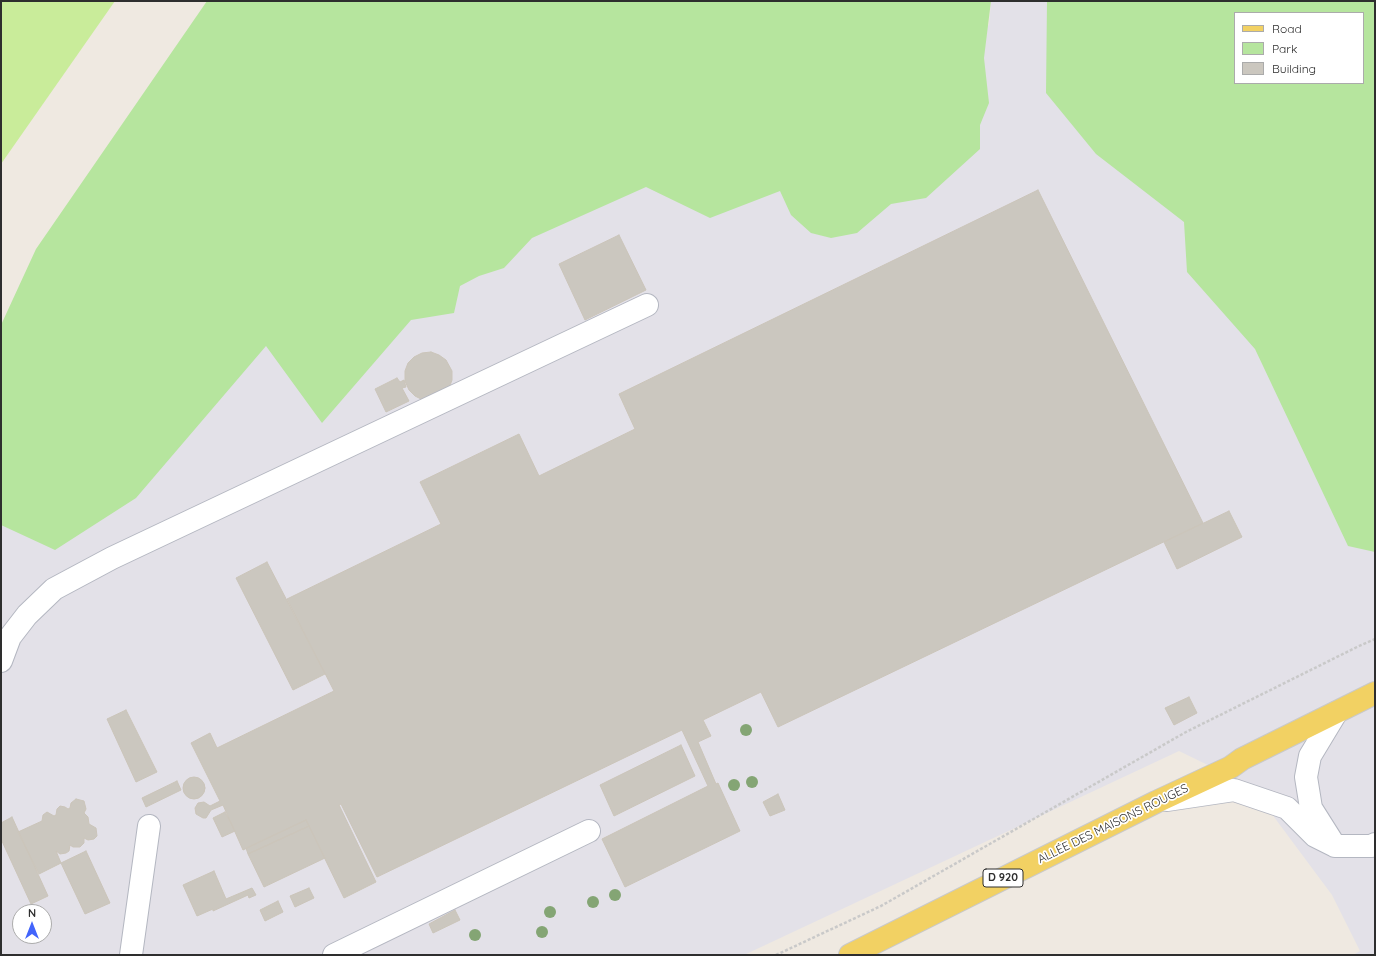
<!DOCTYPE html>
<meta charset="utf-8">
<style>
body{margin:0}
#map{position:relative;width:1376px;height:956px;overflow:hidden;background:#efe9e1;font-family:Quicksand,sans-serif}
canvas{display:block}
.frame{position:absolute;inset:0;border:2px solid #2e2e2e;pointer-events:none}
.legend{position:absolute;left:1234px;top:12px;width:130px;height:72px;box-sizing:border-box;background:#fff;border:1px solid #ababab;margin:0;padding:5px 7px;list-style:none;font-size:12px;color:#2e2e2e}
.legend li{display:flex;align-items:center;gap:8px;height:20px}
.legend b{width:20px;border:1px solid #ababab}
.north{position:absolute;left:12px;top:904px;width:40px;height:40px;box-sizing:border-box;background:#fff;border:1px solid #ababab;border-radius:50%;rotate:0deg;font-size:11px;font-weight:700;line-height:16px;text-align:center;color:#2e2e2e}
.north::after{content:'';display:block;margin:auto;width:14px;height:18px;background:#4264fb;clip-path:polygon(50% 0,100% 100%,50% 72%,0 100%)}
</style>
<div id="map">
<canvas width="1376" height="956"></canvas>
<div class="frame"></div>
<ul class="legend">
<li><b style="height:5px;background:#f2d163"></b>Road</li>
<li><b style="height:11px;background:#b6e59e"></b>Park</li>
<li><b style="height:11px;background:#cbc7bf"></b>Building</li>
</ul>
<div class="north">N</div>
</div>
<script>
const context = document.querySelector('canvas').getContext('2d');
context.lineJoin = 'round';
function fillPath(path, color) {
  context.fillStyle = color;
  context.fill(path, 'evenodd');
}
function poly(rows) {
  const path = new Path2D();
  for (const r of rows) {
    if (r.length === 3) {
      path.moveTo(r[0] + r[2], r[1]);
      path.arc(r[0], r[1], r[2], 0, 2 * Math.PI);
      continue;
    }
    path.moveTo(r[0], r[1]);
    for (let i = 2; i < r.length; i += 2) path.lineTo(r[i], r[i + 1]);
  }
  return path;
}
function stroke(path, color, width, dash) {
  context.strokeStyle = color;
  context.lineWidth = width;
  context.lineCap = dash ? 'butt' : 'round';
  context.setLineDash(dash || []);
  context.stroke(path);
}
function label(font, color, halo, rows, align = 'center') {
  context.font = font + ' Quicksand,sans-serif';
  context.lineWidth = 3.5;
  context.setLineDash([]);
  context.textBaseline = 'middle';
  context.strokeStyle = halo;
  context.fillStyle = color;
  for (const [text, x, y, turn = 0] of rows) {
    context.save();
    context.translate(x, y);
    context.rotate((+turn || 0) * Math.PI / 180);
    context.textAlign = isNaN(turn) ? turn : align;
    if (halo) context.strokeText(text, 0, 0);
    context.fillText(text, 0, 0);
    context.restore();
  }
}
const industrial = poly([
 [991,1,1375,1,1375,955,1353,955,1360,951,1332,895,1251,786,1179,751,744,955,1,955,1,463,989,25],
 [1235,13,1363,13,1363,83,1235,83],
 [20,912,44,912,44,936,20,936]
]);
const green = poly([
 [207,1,991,1,984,58,989,103,980,125,980,149,926,198,891,204,857,233,831,238,811,233,791,215,780,191,710,218,646,187,532,238,504,268,479,276,460,286,454,313,411,320,322,423,266,346,136,498,55,550,1,525,1,325,36,249],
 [1047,1,1375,1,1375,552,1348,546,1255,349,1187,272,1184,222,1096,154,1046,93],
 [1235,13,1363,13,1363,83,1235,83]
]);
const pitch = poly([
 [1,1,115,1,1,164]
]);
const building = poly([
 [1038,190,1203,523,778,727,761,692,703,720,711,736,698,742,716,784,718,783,740,831,625,887,602,839,708,786,682,730,377,877,341,804,339,805,376,882,344,898,306,820,243,850,223,805,211,810,206,818,203,818,196,814,195,808,198,803,204,802,210,806,220,801,191,743,210,733,217,748,334,691,287,599,441,524,420,482,519,434,539,476,635,429,619,394,1038,190],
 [619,235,646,290,585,320,559,264,619,235],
 [431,352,439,355,446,360,452,371,452,380,449,388,423,400,415,396,409,390,405,381,405,371,408,363,414,357,422,353,431,352],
 [397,378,400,382,404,380,406,387,402,388,409,401,386,412,375,389,397,378],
 [1229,511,1242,537,1177,569,1164,542,1229,511],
 [267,562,325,674,293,690,236,578,267,562],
 [1189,697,1197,713,1174,725,1165,708,1189,697],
 [126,710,157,772,136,782,107,719,126,710],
 [681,745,695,776,614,816,600,785,681,745],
 [194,788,11],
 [177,781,181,790,146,807,142,798,177,781],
 [778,794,785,810,770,816,763,802,778,794],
 [76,799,84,801,86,809,84,813,88,817,89,824,96,828,97,836,94,839,88,840,84,838,84,843,80,847,73,847,70,845,69,851,66,853,60,854,56,851,61,863,39,874,18,832,42,821,43,815,47,812,54,816,56,815,57,809,60,806,65,807,68,809,70,808,71,803,76,799],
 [225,812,235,831,222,837,213,818,225,812],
 [12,817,48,896,31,904,1,839,1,823,12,817],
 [306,820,309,826,248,854,246,848,306,820],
 [309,826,325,858,264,887,248,854,309,826],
 [86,851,110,903,85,914,61,863,86,851],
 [214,871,226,899,252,888,256,895,249,898,248,895,213,911,213,909,197,916,183,885,214,871],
 [309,888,314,898,295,907,290,896,309,888],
 [278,901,283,912,265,921,260,910,278,901],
 [455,910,460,920,433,933,429,924,455,910]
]);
const path = poly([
 [776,955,881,906,1186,732,1357,647,1375,639]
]);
const minor = poly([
 [1,661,10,637,27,615,54,589,112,558,647,305],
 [1167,800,1234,790,1287,808,1315,836,1335,846,1311,808,1306,777,1310,756,1336,713],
 [1335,846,1372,846,1375,844],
 [131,955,149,826],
 [334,955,589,831]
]);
const major = poly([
 [850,955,1156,802,1231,767,1242,759,1375,693]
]);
const trees = [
 [746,730],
 [752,782],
 [734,785],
 [615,895],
 [593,902],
 [550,912],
 [542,932],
 [475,935]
];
const shields = [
 [1003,878,40]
];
const shieldNames = [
 ["D 920",1003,878]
];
const streetNames = [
 ["ALLÉE DES MAISONS ROUGES",1113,824,-26]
];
fillPath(industrial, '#e3e1e8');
fillPath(green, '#b6e59e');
fillPath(pitch, '#c9ec9a');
fillPath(building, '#cbc7bf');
stroke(building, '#cbc5ba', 1);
stroke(minor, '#b4b7c1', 24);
stroke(major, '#c9c9c9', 24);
stroke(path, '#c9c9c9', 2.5, [3, 2]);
stroke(minor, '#fff', 22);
stroke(major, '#f2d163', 22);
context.fillStyle = '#84a574';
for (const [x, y] of trees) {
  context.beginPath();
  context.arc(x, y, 6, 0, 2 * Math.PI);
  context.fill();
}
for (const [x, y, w] of shields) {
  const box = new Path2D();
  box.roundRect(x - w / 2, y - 9, w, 18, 3);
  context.fillStyle = '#fff';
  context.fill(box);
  stroke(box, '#2e2e2e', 1);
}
label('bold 11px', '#2e2e2e', null, shieldNames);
label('12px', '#2e2e2e', '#fff', streetNames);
</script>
